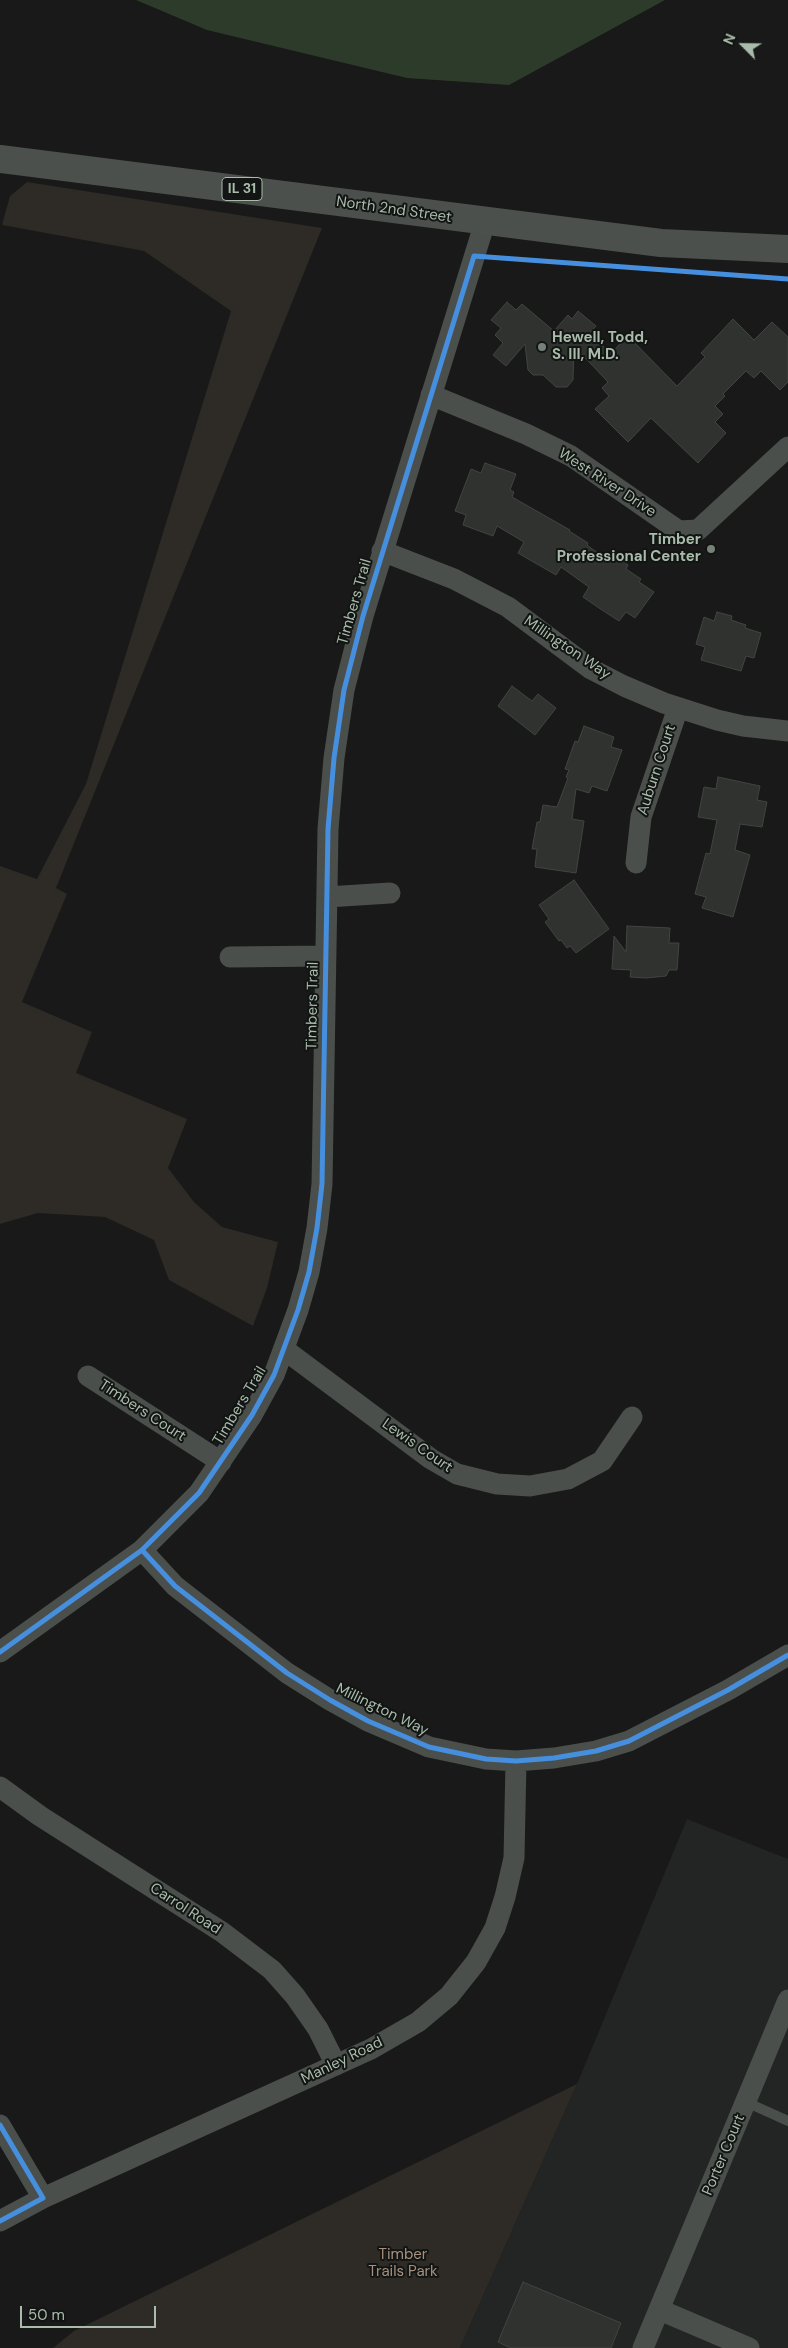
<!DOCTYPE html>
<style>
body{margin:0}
#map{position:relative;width:788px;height:2348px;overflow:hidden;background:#181918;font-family:"DM Sans",sans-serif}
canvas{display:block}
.north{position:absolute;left:718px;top:20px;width:50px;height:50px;-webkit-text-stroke:4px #121513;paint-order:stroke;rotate:293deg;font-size:14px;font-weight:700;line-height:20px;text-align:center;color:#a9bbaa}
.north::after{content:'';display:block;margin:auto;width:18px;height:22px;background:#a9bbaa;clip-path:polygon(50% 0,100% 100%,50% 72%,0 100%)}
.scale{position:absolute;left:20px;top:2306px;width:136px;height:22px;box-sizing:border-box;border:2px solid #a9bbaa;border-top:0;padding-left:6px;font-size:15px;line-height:18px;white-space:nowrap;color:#a9bbaa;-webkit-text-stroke:4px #121513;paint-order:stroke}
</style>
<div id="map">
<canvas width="788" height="2348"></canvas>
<div class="north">N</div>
<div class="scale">50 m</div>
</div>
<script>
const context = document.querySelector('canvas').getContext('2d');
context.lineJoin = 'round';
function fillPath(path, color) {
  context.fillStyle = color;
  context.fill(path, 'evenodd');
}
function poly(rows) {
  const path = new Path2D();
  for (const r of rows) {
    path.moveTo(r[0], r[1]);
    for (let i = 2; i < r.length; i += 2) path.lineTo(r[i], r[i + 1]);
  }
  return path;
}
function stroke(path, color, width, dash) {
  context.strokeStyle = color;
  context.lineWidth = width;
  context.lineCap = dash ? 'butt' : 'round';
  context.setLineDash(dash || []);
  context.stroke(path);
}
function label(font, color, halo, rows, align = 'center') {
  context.font = font + ' "DM Sans",sans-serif';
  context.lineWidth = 4;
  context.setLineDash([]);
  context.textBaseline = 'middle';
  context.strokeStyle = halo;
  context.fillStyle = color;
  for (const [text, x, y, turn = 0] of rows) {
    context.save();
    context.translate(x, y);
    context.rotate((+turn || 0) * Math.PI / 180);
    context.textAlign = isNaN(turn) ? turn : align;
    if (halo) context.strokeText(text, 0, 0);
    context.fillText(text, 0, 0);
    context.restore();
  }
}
const built = poly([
 [687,1819,788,1859,788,2348,460,2348,577,2084]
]);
const green = poly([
 [27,182,322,228,56,888,67,894,22,1002,92,1032,76,1073,187,1119,168,1168,194,1202,222,1227,278,1242,267,1288,253,1326,169,1280,154,1240,105,1217,38,1213,0,1224,0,866,37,879,86,784,231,311,144,251,2,225,10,196],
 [577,2084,460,2348,53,2348,74,2331]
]);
const water = poly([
 [136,0,665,0,509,85,407,78,207,30]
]);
const building = poly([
 [507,302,516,310,522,304,554,331,568,315,572,319,578,311,596,326,589,334,611,353,628,336,677,386,705,357,701,353,733,319,754,340,772,322,788,337,788,382,780,390,761,371,754,378,746,371,723,394,725,396,715,406,723,414,715,422,726,433,698,463,651,418,628,442,595,409,609,396,602,388,608,382,574,346,573,380,567,387,556,387,543,375,533,375,528,370,525,344,506,366,493,355,503,343,495,335,501,328,491,320,507,302],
 [485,463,516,474,510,490,514,492,512,497,570,530,569,531,588,543,587,545,611,563,615,556,628,565,626,569,641,579,639,582,654,592,635,618,626,612,619,621,599,608,583,597,589,587,561,567,556,575,518,553,524,542,497,526,493,536,463,525,466,515,455,511,471,469,481,473,485,463],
 [717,612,732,616,731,620,746,625,745,628,761,633,754,658,746,656,741,671,701,660,705,647,696,644,704,617,714,621,717,612],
 [512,686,532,701,538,694,556,708,535,735,498,706,512,686],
 [584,726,614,737,611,747,622,750,607,791,592,786,589,793,576,789,572,819,584,821,576,873,535,867,537,849,532,849,537,822,540,822,543,805,557,807,568,778,566,777,569,770,565,769,575,741,578,742,584,726],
 [718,777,760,786,757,800,767,802,762,827,740,824,735,850,750,855,733,917,702,908,706,897,695,894,706,853,710,854,717,820,698,817,704,787,716,789,718,777],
 [574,880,609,929,576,953,570,946,567,948,561,940,559,941,545,922,549,919,539,905,574,880],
 [627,926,670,928,669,943,679,943,677,970,669,970,666,976,646,978,630,977,631,970,612,969,614,936,626,952,627,926],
 [523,2282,621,2323,611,2348,511,2348,498,2342,523,2282]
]);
const lane = poly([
 [746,2102,788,2121]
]);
const street = poly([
 [431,395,526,434,571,456,679,531,698,530,788,447],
 [382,551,454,579,508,607,591,669,624,686,664,703,717,720,743,726,788,731],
 [636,863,641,817,678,708],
 [327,897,390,893],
 [230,957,326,956],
 [285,1350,431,1459,457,1474,497,1484,530,1486,568,1479,602,1461,632,1417],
 [88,1376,221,1462],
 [142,1550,175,1586,287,1673,330,1700,368,1721,429,1747,486,1759,516,1761,554,1758,596,1751,629,1741,728,1690,788,1655],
 [0,1652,142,1550,199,1493,252,1415,274,1375,298,1310,309,1272,317,1228,322,1184,328,829,334,758,344,690,363,616,485,222],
 [0,1787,40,1816,222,1932,272,1970,295,1996,318,2029,336,2065],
 [0,2125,43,2198],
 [0,2221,43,2198,371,2049,418,2022,449,1996,476,1962,495,1928,505,1897,514,1858,516,1761],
 [660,2310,749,2348],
 [643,2348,788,2000]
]);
const primary = poly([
 [0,159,661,243,788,249]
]);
const cycleway = poly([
 [142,1550,175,1586,287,1673,330,1700,368,1721,429,1747,486,1759,516,1761,554,1758,596,1751,629,1741,728,1690,788,1655],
 [0,1652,142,1550,199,1493,252,1415,274,1375,298,1310,309,1272,317,1228,322,1184,328,829,334,758,344,690,363,616,474,256,788,279],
 [0,2125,43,2198,0,2221]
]);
const markers = [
 [542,347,5,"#768277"],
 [711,549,5,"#768277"]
];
const shields = [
 [242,189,40]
];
const shieldNames = [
 ["IL 31",242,189]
];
const streetNames = [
 ["North 2nd Street",394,210,8],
 ["West River Drive",607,483,33],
 ["Timbers Trail",355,602,-74],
 ["Millington Way",567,648,34],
 ["Auburn Court",657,770,-72],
 ["Timbers Trail",313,1006,-89],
 ["Timbers Trail",240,1406,-59],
 ["Timbers Court",142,1411,33],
 ["Lewis Court",417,1446,35],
 ["Millington Way",382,1710,26],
 ["Carrol Road",185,1909,33],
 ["Manley Road",342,2061,-26],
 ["Porter Court",724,2155,-67]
];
const poiNames = [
 ["Hewell, Todd,",552,338],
 ["S. III, M.D.",552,355],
 ["Timber",701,540,"right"],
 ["Professional Center",701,557,"right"]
];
const parkNames = [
 ["Timber",403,2255],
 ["Trails Park",403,2272]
];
fillPath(built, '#222523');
fillPath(green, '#2e2a25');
fillPath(water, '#2d3c2a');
fillPath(building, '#303230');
stroke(building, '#414541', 1);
stroke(lane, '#4a4f4b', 10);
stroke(street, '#4a4f4b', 21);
stroke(primary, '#4c504c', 28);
stroke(cycleway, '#468fdf', 5);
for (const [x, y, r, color] of markers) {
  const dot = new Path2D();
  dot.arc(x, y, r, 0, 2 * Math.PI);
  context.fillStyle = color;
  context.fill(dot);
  stroke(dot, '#121513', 2);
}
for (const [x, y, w] of shields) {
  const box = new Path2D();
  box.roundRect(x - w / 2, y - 11.5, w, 23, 4);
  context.fillStyle = '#121513';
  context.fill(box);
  stroke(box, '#a9bbaa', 1);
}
label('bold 14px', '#a9bbaa', null, shieldNames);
label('15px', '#a9bbaa', '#121513', streetNames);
label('bold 15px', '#a9bbaa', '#121513', poiNames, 'left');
label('15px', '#a7917e', '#121513', parkNames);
</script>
